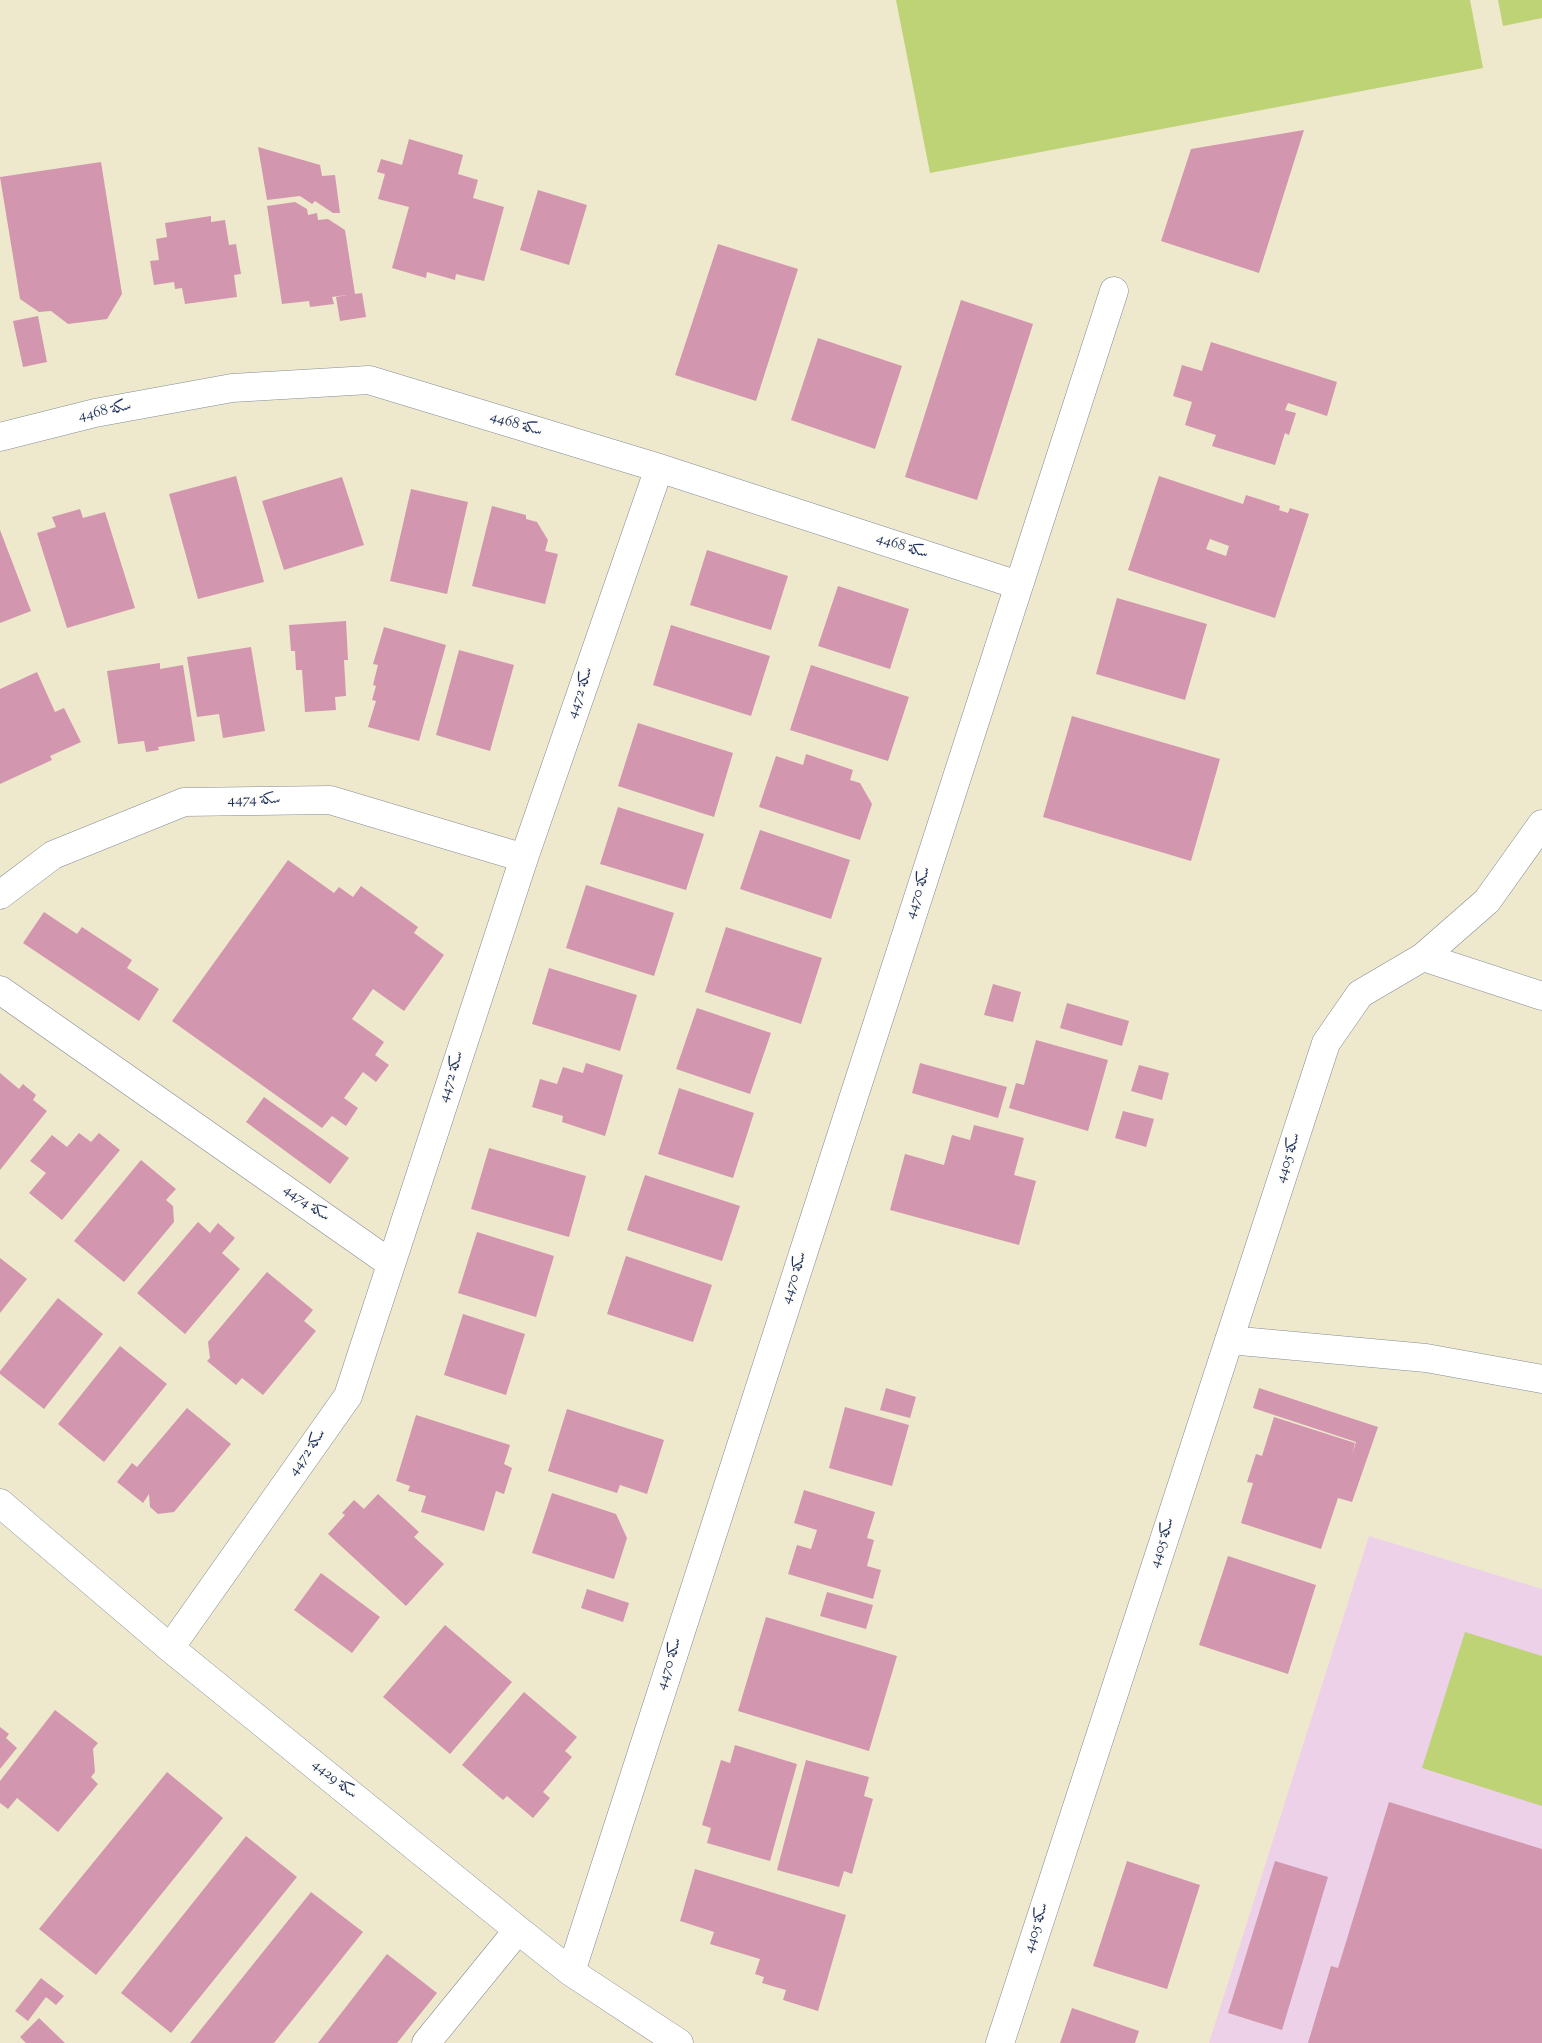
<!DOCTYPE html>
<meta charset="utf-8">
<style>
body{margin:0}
canvas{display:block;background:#eee8cd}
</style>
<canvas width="1542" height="2043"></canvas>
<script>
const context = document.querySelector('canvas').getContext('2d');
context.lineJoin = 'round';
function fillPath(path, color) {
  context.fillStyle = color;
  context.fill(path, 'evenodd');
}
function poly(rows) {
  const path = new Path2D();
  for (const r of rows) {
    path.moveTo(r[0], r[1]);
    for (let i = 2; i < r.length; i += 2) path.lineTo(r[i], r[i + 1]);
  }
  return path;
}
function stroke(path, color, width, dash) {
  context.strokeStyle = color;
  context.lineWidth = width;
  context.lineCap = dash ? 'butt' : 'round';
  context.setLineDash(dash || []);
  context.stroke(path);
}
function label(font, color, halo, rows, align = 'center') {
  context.font = font + ' "Sorts Mill Goudy",Amiri,serif';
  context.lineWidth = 4;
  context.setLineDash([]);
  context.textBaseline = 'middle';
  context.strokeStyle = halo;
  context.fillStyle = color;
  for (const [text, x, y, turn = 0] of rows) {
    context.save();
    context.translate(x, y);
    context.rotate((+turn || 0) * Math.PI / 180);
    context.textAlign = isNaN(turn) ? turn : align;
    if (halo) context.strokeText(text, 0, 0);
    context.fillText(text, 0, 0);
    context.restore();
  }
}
const built = poly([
 [1369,1536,1542,1589,1542,2043,1209,2043]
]);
const green = poly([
 [896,0,1470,0,1483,68,930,173],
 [1498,0,1542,0,1542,18,1503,26],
 [1465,1632,1542,1656,1542,1806,1422,1768]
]);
const building = poly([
 [1304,130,1259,273,1161,241,1191,149],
 [409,139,463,155,458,174,478,180,473,198,504,207,484,281,456,274,455,280,427,272,426,278,392,268,409,207,378,199,385,174,377,172,381,159,402,165],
 [258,147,320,165,322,176,335,175,340,213,333,213,315,201,312,204,300,196,267,200],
 [101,162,122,294,107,319,68,324,51,311,39,312,20,299,0,177],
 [538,190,587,205,569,265,520,250],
 [295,202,307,209,308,215,317,213,318,220,328,219,345,230,355,294,362,293,366,317,340,321,336,297,347,295,332,297,334,304,310,307,309,301,282,304,267,206],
 [211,216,211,222,225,220,229,245,236,244,241,274,234,275,237,297,185,304,182,288,175,289,174,282,154,285,150,261,159,260,156,239,167,237,165,223],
 [718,244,798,269,756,401,675,375],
 [961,300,1033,324,977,500,905,477],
 [38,316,47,362,23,367,13,321],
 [818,338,902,366,875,449,791,420],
 [1211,342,1337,382,1327,416,1288,403,1285,410,1296,413,1289,435,1285,433,1275,465,1212,446,1216,435,1185,425,1192,402,1173,396,1182,365,1202,371],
 [236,476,264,582,198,599,169,494],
 [1159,476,1243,504,1246,495,1280,506,1279,510,1288,513,1290,508,1309,514,1275,618,1128,570],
 [1210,539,1229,546,1226,556,1206,549],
 [342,477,364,545,284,570,262,501],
 [411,489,468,502,447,594,390,581],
 [492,506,526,515,526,519,537,522,548,540,545,551,558,554,545,604,472,586],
 [80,509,83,518,105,512,135,608,67,628,37,533,56,527,52,517],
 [0,530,31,611,0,623],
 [707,550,788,576,771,630,690,605],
 [838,586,909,609,890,669,818,646],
 [1117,598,1207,624,1185,700,1096,674],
 [346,621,348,660,344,660,346,696,335,697,336,710,305,712,302,670,296,670,295,651,291,651,289,625],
 [671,625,770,656,751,716,653,685],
 [384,627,446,645,419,741,368,727,376,701,372,700,376,686,373,685,378,665,373,664],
 [251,647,265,731,223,738,219,714,197,717,187,657],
 [459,650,514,665,490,751,436,735],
 [160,663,160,669,183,665,195,741,158,747,159,750,146,752,144,741,118,744,107,671],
 [811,665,909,697,888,761,790,730],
 [37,672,55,712,64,708,81,742,50,756,52,760,0,784,0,689],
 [1072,716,1220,759,1191,861,1043,817],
 [638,723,733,753,714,817,618,786],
 [806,754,853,770,850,780,860,783,872,804,860,840,759,807,776,756,803,765],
 [618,807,704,834,686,890,600,864],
 [760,830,850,860,831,919,740,889],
 [288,860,334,893,339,887,353,897,361,886,418,927,414,933,444,955,404,1011,373,989,352,1019,384,1042,375,1055,389,1065,376,1082,363,1072,344,1098,358,1108,346,1126,332,1116,322,1128,172,1021],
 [586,885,674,913,654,976,566,948],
 [44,912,77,934,82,927,132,960,127,968,159,989,139,1021,23,943],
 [726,927,822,958,801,1024,705,992],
 [549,968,637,995,620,1051,532,1024],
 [993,984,1021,992,1013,1022,984,1015],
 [1067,1003,1129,1021,1122,1046,1060,1028],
 [697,1008,771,1033,750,1094,676,1069],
 [1036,1040,1108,1060,1088,1131,1009,1108,1016,1083,1024,1085],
 [586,1063,623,1075,605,1136,562,1122,563,1116,532,1107,540,1079,557,1084,563,1067,583,1073],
 [920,1063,1007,1087,998,1118,912,1093],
 [1139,1065,1169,1073,1162,1100,1131,1091],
 [0,1073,19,1089,23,1084,36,1095,33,1100,47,1111,0,1170],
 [679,1088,754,1113,733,1178,658,1154],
 [264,1097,349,1158,330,1184,246,1122],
 [1123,1111,1154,1119,1146,1147,1115,1138],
 [974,1125,1024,1138,1014,1175,1036,1181,1019,1245,890,1210,905,1154,944,1165,952,1135,970,1140],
 [79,1133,91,1142,99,1133,120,1150,62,1220,29,1193,46,1173,30,1161,52,1135,67,1147],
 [489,1148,586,1176,569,1237,471,1209],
 [141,1160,176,1189,166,1200,173,1206,174,1222,124,1282,74,1241],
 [645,1175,740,1206,722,1261,627,1230],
 [198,1222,210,1233,218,1223,235,1238,222,1253,240,1269,185,1334,137,1293],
 [477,1232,554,1256,536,1317,458,1293],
 [626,1256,712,1285,693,1342,607,1314],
 [0,1258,27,1279,0,1313],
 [267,1272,313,1310,304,1321,316,1331,263,1395,242,1378,236,1385,207,1361,210,1358,208,1342],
 [58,1298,103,1334,44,1409,0,1374,0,1371],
 [463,1314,525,1334,506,1395,444,1375],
 [120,1346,167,1384,104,1462,58,1424],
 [886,1388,916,1397,910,1418,880,1410],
 [1259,1388,1378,1427,1352,1502,1338,1498,1321,1549,1241,1523,1253,1483,1247,1482,1256,1454,1262,1456,1274,1417,1355,1443,1352,1455,1356,1442,1253,1408],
 [845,1407,909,1425,892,1486,829,1468],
 [187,1408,231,1444,174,1512,158,1514,150,1507,149,1494,143,1503,117,1482,132,1463,137,1467],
 [567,1409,664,1440,647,1494,620,1485,617,1493,548,1471],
 [416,1415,510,1445,504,1464,512,1468,504,1494,496,1491,484,1531,421,1512,426,1496,408,1491,410,1486,396,1481],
 [804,1490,875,1512,867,1538,874,1540,867,1566,881,1570,873,1599,788,1574,797,1545,811,1549,817,1530,794,1523],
 [552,1493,616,1514,627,1538,614,1579,532,1553],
 [378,1494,419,1532,414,1537,444,1564,406,1606,328,1534,345,1515,342,1513,354,1500,364,1509],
 [1228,1556,1316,1585,1288,1674,1199,1645],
 [321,1573,380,1617,352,1653,294,1610],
 [587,1589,629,1603,623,1622,581,1608],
 [827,1592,873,1605,866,1629,820,1616],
 [766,1617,897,1656,869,1751,738,1711],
 [445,1625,512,1682,450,1754,383,1697],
 [524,1692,577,1737,565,1751,572,1757,543,1792,550,1798,533,1818,507,1796,503,1800,462,1765],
 [55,1710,98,1743,93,1749,95,1772,91,1777,98,1784,58,1832,17,1798,8,1809,0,1803,0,1781],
 [0,1727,9,1734,6,1738,17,1748,0,1769],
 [735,1745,797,1764,770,1861,707,1843,711,1828,702,1825,721,1760,730,1763],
 [806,1760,869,1777,864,1796,873,1799,852,1874,844,1871,839,1887,777,1870],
 [167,1772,223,1818,96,1975,39,1929],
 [1389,1802,1542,1849,1542,2043,1308,2043,1331,1966,1338,1968],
 [246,1836,297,1877,171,2033,121,1993],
 [1127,1861,1200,1885,1167,1989,1093,1966],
 [1275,1861,1328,1877,1282,2030,1228,2013],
 [695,1869,846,1915,818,2011,783,2000,786,1990,762,1983,764,1977,755,1974,760,1959,710,1944,714,1932,680,1921],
 [311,1892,363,1932,274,2043,190,2043],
 [387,1954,437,1993,397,2043,318,2043],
 [41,1978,64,1996,56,2005,46,1997,28,2021,15,2011],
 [1072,2008,1139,2031,1135,2043,1060,2043],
 [39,2018,65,2043,26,2043,20,2037]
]);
const minor = poly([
 [0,437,95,413,232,388,369,380,659,468,1018,585],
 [0,895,53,855,184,802,330,800,524,858],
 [1423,957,1542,996],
 [0,990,390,1263],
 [1229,1340,1426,1358,1542,1379],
 [0,1503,170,1648,518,1930,571,1972,679,2043],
 [170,1648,348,1396,524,858,659,468],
 [571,1972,1114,291],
 [426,2043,518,1930],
 [1000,2043,1326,1043,1360,994,1423,957,1487,901,1542,824]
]);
const streetNames = [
 ["سكة 4468",105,412,-12],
 ["سكة 4468",516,425,17],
 ["سكة 4468",902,547,18],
 ["سكة 4472",581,693,-71],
 ["سكة 4474",254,801,-1],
 ["سكة 4470",919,893,-72],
 ["سكة 4472",452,1077,-72],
 ["سكة 4405",1289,1158,-72],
 ["سكة 4474",306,1204,35],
 ["سكة 4470",795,1278,-72],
 ["سكة 4472",308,1453,-55],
 ["سكة 4405",1163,1543,-72],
 ["سكة 4470",670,1664,-72],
 ["سكة 4429",334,1780,39],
 ["سكة 4405",1037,1928,-72]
];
fillPath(built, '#edd1e9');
fillPath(green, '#bed276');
fillPath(building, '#d297ae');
stroke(minor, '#848c96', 29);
stroke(minor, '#fff', 28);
label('15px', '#1b2f5e', '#fdfcf7', streetNames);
</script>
